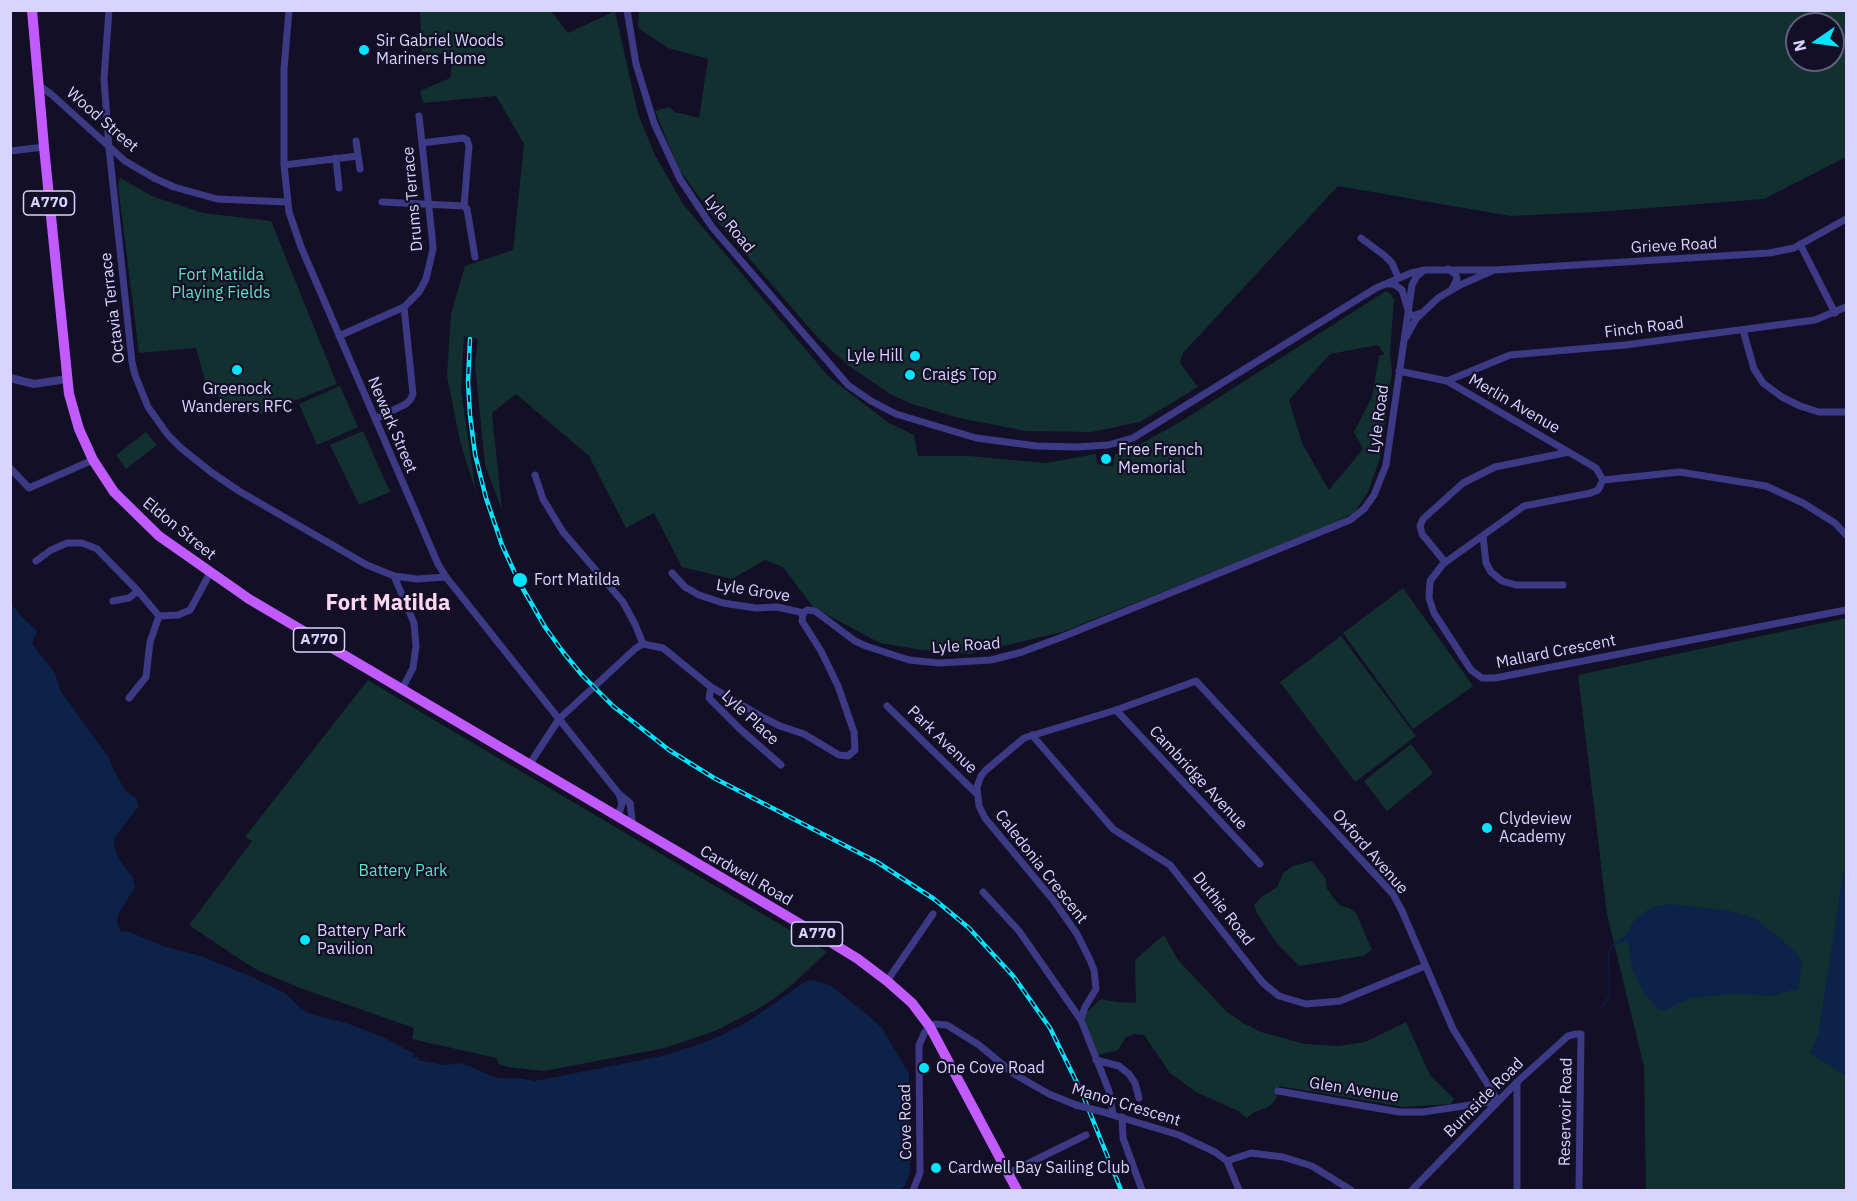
<!DOCTYPE html>
<style>
body{margin:0}
#map{position:relative;width:1857px;height:1201px;overflow:hidden;background:#130f26;font-family:"IBM Plex Sans",sans-serif}
canvas{display:block}
.frame{position:absolute;inset:0;border:12px solid #d9d4ff;pointer-events:none}
.north{position:absolute;left:1785px;top:12px;width:60px;height:60px;box-sizing:border-box;background:#130f26;border:2px solid #625e7d;border-radius:50%;rotate:257deg;font-size:16px;font-weight:700;line-height:24px;text-align:center;color:#d9d4ff}
.north::after{content:'';display:block;margin:auto;width:21px;height:27px;background:#00e5ff;clip-path:polygon(50% 0,100% 100%,50% 72%,0 100%)}
</style>
<div id="map">
<canvas width="1857" height="1201"></canvas>
<div class="frame"></div>
<div class="north">N</div>
</div>
<script>
const context = document.querySelector('canvas').getContext('2d');
context.lineJoin = 'round';
function fillPath(path, color) {
  context.fillStyle = color;
  context.fill(path, 'evenodd');
}
function poly(rows) {
  const path = new Path2D();
  for (const r of rows) {
    path.moveTo(r[0], r[1]);
    for (let i = 2; i < r.length; i += 2) path.lineTo(r[i], r[i + 1]);
  }
  return path;
}
function stroke(path, color, width, dash) {
  context.strokeStyle = color;
  context.lineWidth = width;
  context.lineCap = dash ? 'butt' : 'round';
  context.setLineDash(dash || []);
  context.stroke(path);
}
function label(font, color, halo, rows, align = 'center') {
  context.font = font + ' "IBM Plex Sans",sans-serif';
  context.lineWidth = 4.5;
  context.setLineDash([]);
  context.textBaseline = 'middle';
  context.strokeStyle = halo;
  context.fillStyle = color;
  for (const [text, x, y, turn = 0] of rows) {
    context.save();
    context.translate(x, y);
    context.rotate((+turn || 0) * Math.PI / 180);
    context.textAlign = isNaN(turn) ? turn : align;
    if (halo) context.strokeText(text, 0, 0);
    context.fillText(text, 0, 0);
    context.restore();
  }
}
const green = poly([
 [420,11,551,11,568,33,615,11,638,114,655,155,683,204,829,377,889,423,914,435,918,456,969,456,1046,463,1096,454,1097,464,1113,466,1115,454,1137,446,1180,422,1386,291,1390,293,1394,299,1390,353,1392,372,1380,458,1368,492,1355,512,1331,525,1062,632,970,654,922,650,880,643,813,607,783,567,765,560,732,579,682,567,654,513,626,528,589,456,516,394,492,413,502,510,485,465,475,365,478,339,464,336,461,391,476,493,460,441,447,376,451,314,465,266,513,250,524,144,496,96,423,103,420,91,450,78,453,55,422,52],
 [1378,345,1384,354,1379,356,1372,397,1354,432,1363,449,1329,490,1302,443,1289,400,1330,354],
 [639,11,1846,11,1846,157,1764,199,1597,212,1510,216,1338,186,1183,353,1180,363,1198,387,1140,422,1092,432,1026,431,959,418,912,404,890,394,849,366,819,339,715,219,679,169,655,111,669,107,675,112,699,118,708,59,668,48,638,28],
 [1797,24,1833,24,1833,60,1797,60],
 [120,178,154,197,203,213,271,221,337,384,260,414,237,401,229,407,206,385,196,348,139,353,118,185],
 [340,386,358,427,317,445,299,404],
 [363,431,390,492,359,505,330,445],
 [146,432,157,445,126,469,116,455],
 [1403,588,1473,686,1413,729,1343,633],
 [1846,618,1846,1190,1646,1190,1644,1067,1607,914,1578,675],
 [1341,636,1416,736,1355,782,1280,682],
 [368,680,434,720,827,952,794,983,776,997,758,1009,715,1031,665,1048,544,1071,507,1067,499,1064,496,1058,412,1039,414,1028,303,989,259,971,244,962,189,925,252,841,245,837],
 [1411,744,1433,773,1387,811,1364,781],
 [1312,861,1326,879,1327,889,1335,900,1341,906,1349,908,1356,913,1372,950,1363,956,1299,966,1275,941,1257,913,1254,905,1260,898,1277,887,1283,873,1293,866],
 [1164,935,1178,960,1227,1012,1245,1024,1261,1032,1305,1044,1338,1046,1365,1042,1406,1022,1430,1075,1454,1099,1451,1104,1404,1107,1279,1086,1276,1099,1270,1106,1253,1113,1247,1118,1238,1111,1196,1092,1170,1073,1144,1035,1135,1034,1126,1037,1118,1050,1098,1055,1087,1028,1085,1020,1087,1012,1101,999,1117,1002,1136,1003,1135,962,1137,958]
]);
const water = poly([
 [10,602,20,615,37,631,32,644,55,673,60,690,109,758,114,771,125,790,136,798,139,806,115,837,114,846,119,859,133,878,135,887,119,913,117,921,120,931,130,932,163,946,201,956,252,977,285,993,301,1009,311,1014,349,1024,382,1037,413,1053,413,1057,418,1057,418,1060,445,1065,462,1063,497,1078,517,1078,535,1081,662,1056,688,1048,720,1036,749,1021,806,981,813,980,831,986,869,1016,882,1028,909,1074,909,1086,906,1088,909,1088,911,1155,908,1155,910,1157,910,1172,905,1186,900,1190,11,1190],
 [1846,871,1846,1076,1810,1053,1818,1035,1843,874],
 [1669,904,1727,910,1756,919,1797,953,1802,964,1798,991,1792,990,1772,996,1734,994,1690,998,1666,1010,1658,1009,1643,992,1632,969,1628,941,1614,945,1609,953,1610,996,1604,1006,1601,1009,1596,1011,1603,1006,1609,995,1608,953,1613,944,1627,934,1632,923,1637,918,1650,908]
]);
const minor = poly([
 [109,10,104,79,109,148,132,362,135,375,148,407,168,435,181,448,211,472,239,491,367,565,394,576,417,579,446,577],
 [289,10,284,69,284,165,289,212,301,247,438,564,446,577,559,719,619,794,630,803,633,827],
 [627,10,636,64,654,123,680,179,712,227,848,385,871,401,896,414,976,438,1037,446,1077,447,1108,445,1133,438,1376,288,1411,273,1425,270,1495,270,1769,253,1794,248,1846,219],
 [38,85,51,94,125,161,154,178,174,187,217,199,287,202],
 [356,141,360,169],
 [10,151,44,147],
 [336,158,339,188],
 [284,165,358,156],
 [382,202,464,206,469,146,467,140,463,138,422,143],
 [464,206,467,209,475,257],
 [1361,238,1385,256,1392,263,1398,277],
 [1800,244,1835,313],
 [1448,269,1456,275,1457,279,1452,289],
 [1387,284,1394,284,1402,290,1409,313,1413,316,1421,313],
 [1743,330,1754,369,1763,383,1782,397,1800,406,1819,412,1846,412],
 [339,336,404,307,419,292,426,279,433,249,432,236,419,116],
 [1406,337,1416,319,1438,298,1460,285,1492,271],
 [1399,371,1447,381,1596,468,1603,480],
 [1447,381,1510,355,1625,345,1815,320,1846,307],
 [375,419,406,404,410,400,413,394,404,307],
 [10,468,29,488,93,460],
 [535,475,543,499,563,532,623,602,635,624,643,644],
 [1603,480,1598,490,1591,493,1524,506,1443,564,1430,581,1429,598,1434,613,1471,670,1482,678,1495,678,1846,610],
 [1603,480,1680,472,1766,486,1803,503,1835,523,1846,535],
 [1483,536,1486,563,1491,572,1502,581,1516,585,1563,585],
 [36,561,51,550,67,543,82,543,90,546,97,549,138,591,159,616,178,615,190,610,210,573],
 [1445,562,1422,534,1420,526,1423,519,1463,483,1495,467,1569,452],
 [672,573,685,587,699,595,723,603,756,608,777,607,804,613],
 [394,576,414,623,416,646,413,668,402,689],
 [113,601,129,598,138,591],
 [711,687,709,698,740,729,781,765],
 [129,698,146,677,150,642,159,616],
 [887,706,977,794],
 [1116,710,1260,864],
 [1032,735,1113,829,1170,865,1263,983,1279,996,1306,1004,1340,1001,1425,966],
 [529,765,559,719,636,648,643,644,663,648,711,687,764,718,780,726,804,734,839,755,848,756,855,750,854,732,838,686,821,651,802,621,803,613,807,610,815,611,855,641,866,646,909,660,939,663,991,660,1022,652,1062,637,1350,520,1364,509,1374,495,1386,465,1412,285,1417,276,1423,271],
 [617,818,622,804,619,794],
 [983,892,1019,931,1081,1020],
 [887,981,933,914],
 [1096,1060,1119,1066,1129,1074,1135,1083,1139,1098],
 [1109,1114,1179,1135,1215,1152,1227,1161,1239,1190],
 [1113,1115,1109,1091,1081,1020,1085,1007,1096,989,1094,970,1090,960,1077,934,1054,901,985,818,979,806,977,787,981,776,986,770,1024,738,1116,710,1196,681,1393,894,1402,911,1453,1029,1498,1101,1423,1112,1399,1112,1278,1091],
 [1122,1117,1123,1138,1142,1190],
 [1227,1161,1251,1153,1283,1157,1312,1166,1351,1190],
 [1009,1173,1086,1135],
 [913,1190,920,1173,919,1045,925,1032,935,1024,947,1025,979,1045,1014,1074,1049,1094,1076,1105],
 [1412,1190,1517,1082,1568,1036,1576,1034,1581,1034,1579,1190],
 [1517,1190,1517,1082]
]);
const tertiary = poly([
 [10,378,34,384,67,379]
]);
const primary = poly([
 [32,10,44,147,69,394,79,429,93,460,114,492,159,536,249,599,824,938,858,959,887,981,912,1003,930,1027,1017,1190]
]);
const rail = poly([
 [470,339,468,382,470,415,475,454,486,498,502,545,519,582,545,627,563,652,582,675,613,706,669,750,714,778,877,862,934,899,969,928,1014,977,1050,1028,1082,1093,1121,1190]
]);
const minorBridge = poly([
 [1076,1105,1107,1113]
]);
const markers = [
 [364,50,6,"#00e5ff"],
 [915,356,6,"#00e5ff"],
 [237,370,6,"#00e5ff"],
 [910,375,6,"#00e5ff"],
 [1106,459,6,"#00e5ff"],
 [520,580,8,"#00e5ff"],
 [1487,828,6,"#00e5ff"],
 [305,940,6,"#00e5ff"],
 [924,1068,6,"#00e5ff"],
 [936,1168,6,"#00e5ff"]
];
const shields = [
 [49,203,51],
 [319,640,51],
 [817,934,51]
];
const shieldNames = [
 ["A770",49,203],
 ["A770",319,640],
 ["A770",817,934]
];
const poiNames = [
 ["Sir Gabriel Woods",376,41],
 ["Mariners Home",376,59],
 ["Lyle Hill",903,356,"right"],
 ["Craigs Top",922,375],
 ["Greenock",237,389,"center"],
 ["Wanderers RFC",237,407,"center"],
 ["Free French",1118,450],
 ["Memorial",1118,468],
 ["Fort Matilda",534,580],
 ["Clydeview",1499,819],
 ["Academy",1499,837],
 ["Battery Park",317,931],
 ["Pavilion",317,949],
 ["One Cove Road",936,1068],
 ["Cardwell Bay Sailing Club",948,1168]
];
const streetNames = [
 ["Wood Street",102,120,41],
 ["Drums Terrace",413,199,-95],
 ["Lyle Road",729,224,51],
 ["Grieve Road",1674,246,-3],
 ["Octavia Terrace",113,308,-97],
 ["Finch Road",1644,328,-7],
 ["Merlin Avenue",1514,404,30],
 ["Lyle Road",1379,419,-82],
 ["Newark Street",392,425,67],
 ["Eldon Street",179,529,39],
 ["Lyle Grove",753,591,9],
 ["Lyle Road",966,646,-4],
 ["Mallard Crescent",1556,652,-11],
 ["Lyle Place",750,718,43],
 ["Park Avenue",942,740,44],
 ["Cambridge Avenue",1198,778,47],
 ["Oxford Avenue",1370,852,49],
 ["Caledonia Crescent",1041,867,52],
 ["Cardwell Road",746,876,30],
 ["Duthie Road",1223,909,52],
 ["Glen Avenue",1354,1090,9],
 ["Burnside Road",1484,1098,-45],
 ["Manor Crescent",1126,1105,17],
 ["Reservoir Road",1566,1112,-89],
 ["Cove Road",906,1122,-91]
];
const parkNames = [
 ["Fort Matilda",221,275],
 ["Playing Fields",221,293],
 ["Battery Park",403,871]
];
const districtNames = [
 ["Fort Matilda",388,604]
];
fillPath(green, '#12302f');
fillPath(water, '#0c2248');
stroke(minor, '#3d3a85', 7);
stroke(tertiary, '#3d3a85', 8);
stroke(primary, '#c25bff', 10);
stroke(rail, '#00e5ff', 4.5);
stroke(rail, '#130f26', 2, [7]);
stroke(minorBridge, '#3d3a85', 7);
for (const [x, y, r, color] of markers) {
  const dot = new Path2D();
  dot.arc(x, y, r, 0, 2 * Math.PI);
  context.fillStyle = color;
  context.fill(dot);
  stroke(dot, '#130f26', 2);
}
for (const [x, y, w] of shields) {
  const box = new Path2D();
  box.roundRect(x - w / 2, y - 12, w, 24, 4.5);
  context.fillStyle = '#130f26';
  context.fill(box);
  stroke(box, '#d9d4ff', 1.5);
}
label('bold 15px', '#d9d4ff', null, shieldNames);
label('16px', '#d9d4ff', '#130f26', poiNames, 'left');
label('16px', '#d9d4ff', '#130f26', streetNames);
label('16px', '#5fe0c0', '#130f26', parkNames);
label('bold 22px', '#ffd6f0', '#130f26', districtNames);
</script>
